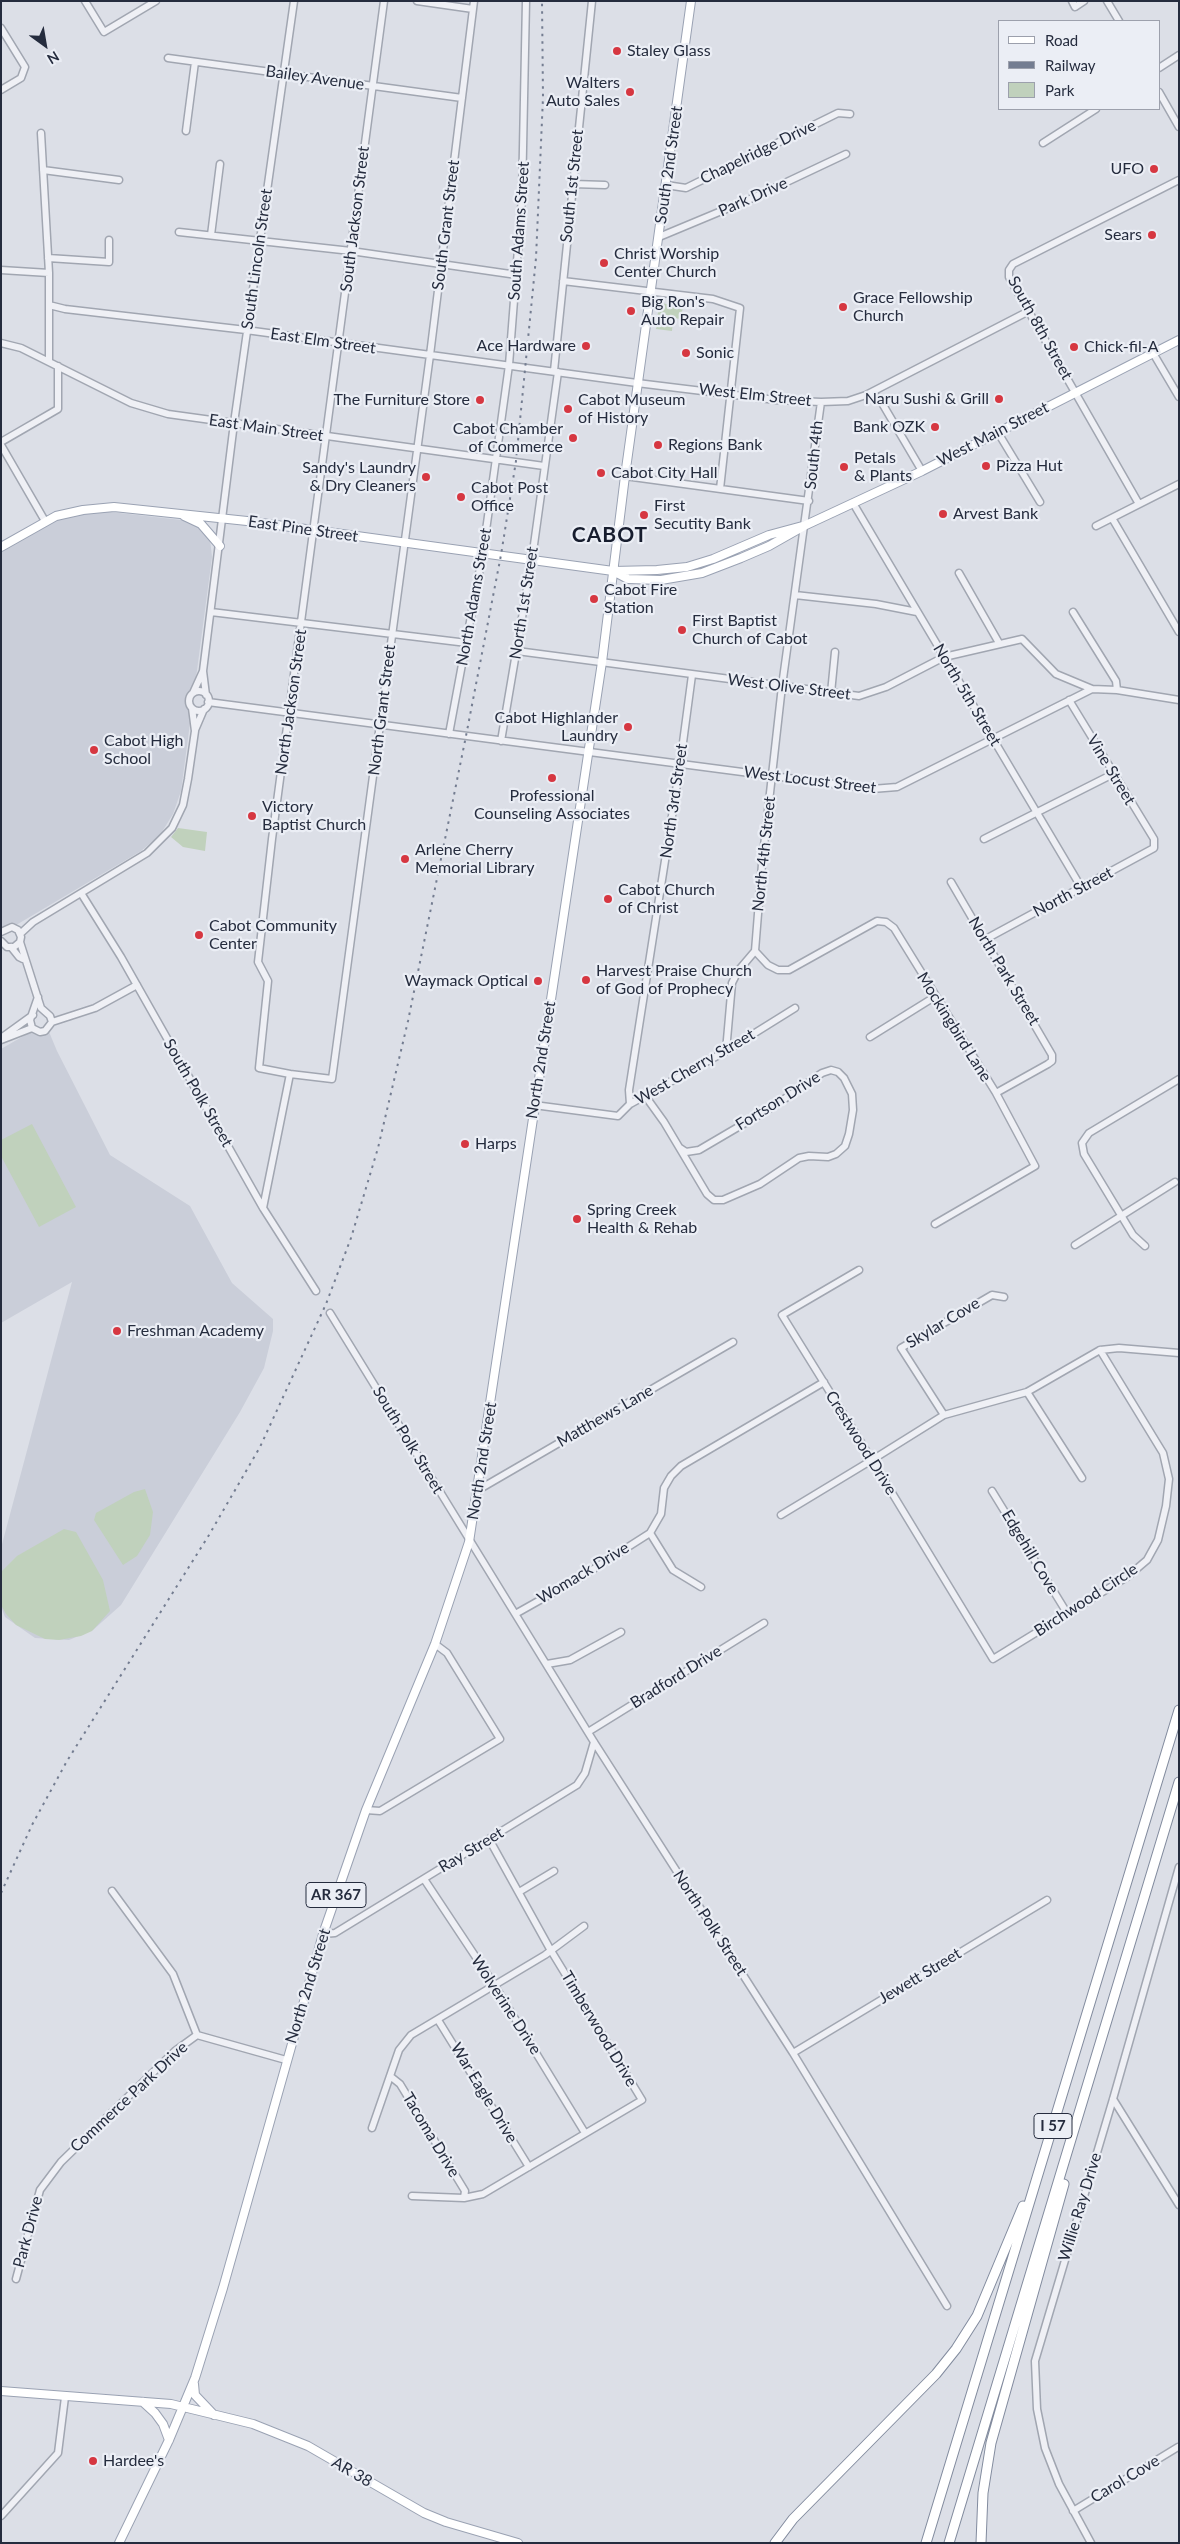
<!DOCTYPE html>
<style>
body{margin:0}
#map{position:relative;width:1180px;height:2544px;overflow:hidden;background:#dcdfe7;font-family:Lato,sans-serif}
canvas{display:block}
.frame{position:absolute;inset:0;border:2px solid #252c3e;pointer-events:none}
.legend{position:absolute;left:998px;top:20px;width:162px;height:90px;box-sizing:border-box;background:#ebeef5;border:1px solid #9ca0ac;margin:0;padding:6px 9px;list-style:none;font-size:15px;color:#252c3e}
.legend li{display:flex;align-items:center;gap:10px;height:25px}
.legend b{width:25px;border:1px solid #9ca0ac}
.north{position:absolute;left:20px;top:20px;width:50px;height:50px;-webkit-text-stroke:4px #ebeef5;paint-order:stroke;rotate:148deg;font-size:14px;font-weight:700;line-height:20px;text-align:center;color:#252c3e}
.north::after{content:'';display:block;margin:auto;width:18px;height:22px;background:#252c3e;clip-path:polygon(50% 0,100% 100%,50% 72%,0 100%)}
</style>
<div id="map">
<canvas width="1180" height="2544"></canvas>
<div class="frame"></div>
<ul class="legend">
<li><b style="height:6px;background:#fff"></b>Road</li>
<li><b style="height:6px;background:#747d91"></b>Railway</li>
<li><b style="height:14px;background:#c0d1bc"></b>Park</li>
</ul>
<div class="north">N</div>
</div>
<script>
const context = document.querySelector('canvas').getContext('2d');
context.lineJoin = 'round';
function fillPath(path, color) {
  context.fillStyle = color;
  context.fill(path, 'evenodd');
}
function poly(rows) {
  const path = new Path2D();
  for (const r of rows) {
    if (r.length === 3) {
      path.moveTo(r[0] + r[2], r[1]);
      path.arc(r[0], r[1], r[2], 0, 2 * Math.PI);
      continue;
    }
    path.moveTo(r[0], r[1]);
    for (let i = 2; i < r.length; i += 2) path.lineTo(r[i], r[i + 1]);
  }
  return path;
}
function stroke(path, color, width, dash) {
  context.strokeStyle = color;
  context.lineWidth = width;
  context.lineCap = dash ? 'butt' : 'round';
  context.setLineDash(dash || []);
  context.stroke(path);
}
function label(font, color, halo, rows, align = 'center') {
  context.font = font + ' Lato,sans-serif';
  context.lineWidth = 4.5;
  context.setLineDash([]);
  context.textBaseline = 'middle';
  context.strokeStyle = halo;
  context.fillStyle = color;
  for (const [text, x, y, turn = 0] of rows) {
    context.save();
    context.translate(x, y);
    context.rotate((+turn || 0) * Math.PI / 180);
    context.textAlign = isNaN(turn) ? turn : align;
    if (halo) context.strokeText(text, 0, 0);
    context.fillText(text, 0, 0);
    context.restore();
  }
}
const built = poly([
 [102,511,190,521,198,525,210,539,212,557,181,791,173,814,160,835,141,851,1,934,1,551,44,526,60,519],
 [47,1027,57,1051,110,1155,190,1206,232,1283,273,1319,273,1331,264,1368,240,1412,121,1605,93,1630,69,1640,35,1638,5,1617,1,1606,1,1548,72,1282,1,1323,1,1049,27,1034]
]);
const green = poly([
 [659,303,683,306,681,319,673,318,672,331,656,329],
 [178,828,207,832,205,851,183,847,171,837],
 [32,1124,76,1207,39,1227,1,1156,1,1140],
 [145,1489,153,1512,150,1535,137,1556,123,1565,94,1520,96,1513,134,1492],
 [64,1529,76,1532,103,1580,110,1611,92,1631,81,1636,59,1640,45,1639,16,1625,6,1614,1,1605,1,1572,17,1556]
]);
const minor = poly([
 [85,1,104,32,156,1],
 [417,1,473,9],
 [1072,1,1075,7,1084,1],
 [1107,1,1119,21],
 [1,28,25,67,21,78,1,90],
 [168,58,462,98],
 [1159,68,1179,55],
 [1159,92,1179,127],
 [186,131,195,62],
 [41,133,49,273,49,361],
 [1043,143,1096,109],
 [43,170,119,180],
 [573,184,605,185],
 [666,185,686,188,838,113,850,114],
 [179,232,351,251,517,275],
 [211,235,220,164],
 [659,237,755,197,846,154],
 [48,258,109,262,109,240],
 [1,270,49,273],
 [563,281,713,299,740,308,720,489],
 [49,305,65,309,246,330,637,383,776,400,821,402,782,686,762,864,755,951,738,971,732,983,726,1051],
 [1,343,21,348,131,403,168,414,544,466],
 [1153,353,1179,397],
 [554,371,592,1],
 [879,398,922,471],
 [821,402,848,401,866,395,1029,311],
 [997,431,1040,502],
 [1,442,58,409,58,366],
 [1,445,45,521],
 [625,476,809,501],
 [853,503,1081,887],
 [1139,504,1009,277,1009,270,1013,264,1179,180],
 [1112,518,1179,632],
 [1096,526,1179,484],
 [959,573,999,643],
 [795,595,876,604,917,612],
 [211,612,467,643],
 [1073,612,1116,681,1117,690],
 [517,651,859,696,886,687,944,657,1022,639,1056,674,1092,689],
 [199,701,10],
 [193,693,203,671],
 [831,693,835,652],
 [206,695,203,671,234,423,294,1],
 [208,702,872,789,897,787,1092,689,1117,690,1179,700],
 [195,730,204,709],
 [449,734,483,552,509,365,522,197,526,1],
 [501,741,532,559,558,372],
 [984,839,1113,774],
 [951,882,1052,1055,1052,1061,1048,1064,996,1093],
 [81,893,121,957,263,1208,316,1291],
 [1,932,12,927,18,930,21,937,20,942,14,947,7,947,1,941],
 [20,934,33,922,147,853,172,828,183,805,188,779,195,731,192,708],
 [984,940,1154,848,1154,839,1069,700],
 [20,942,41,1008,50,1016,52,1022],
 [11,947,19,957,23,959],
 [755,951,768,965,778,970,789,970,877,921,886,922,894,928,996,1093,1035,1166,935,1224],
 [32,1028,30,1020,38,997],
 [870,1037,936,996],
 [1,1038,33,1015],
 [1,1040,32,1028,40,1032,45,1031,52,1022,95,1008,137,985],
 [290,1074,332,1079,430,355,474,1],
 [646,1097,664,1122,707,1194,714,1200,723,1200,760,1184,799,1158,809,1156,828,1157,836,1154,845,1146,849,1134,853,1110,852,1094,844,1078,838,1072,831,1070,822,1073,774,1106,699,1150,686,1152,680,1148],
 [630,1104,629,1090,680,765,692,675],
 [534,1105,618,1116,630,1104,726,1051,795,1008],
 [263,1208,290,1074,259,1068,268,981,258,962,272,839,384,1],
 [1075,1245,1175,1182],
 [1145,1246,1133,1235,1084,1154,1082,1143,1089,1133,1179,1079],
 [330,1313,594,1742,793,2053,947,2306],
 [1100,1350,1119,1348,1179,1353],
 [1027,1392,1082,1478],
 [944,1415,901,1348,992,1295,1004,1297],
 [478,1490,733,1342],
 [992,1491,1067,1613],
 [781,1515,872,1460,944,1415,1027,1392,1100,1350,1163,1453,1169,1479,1166,1506,1158,1540,1147,1560,1127,1577,993,1659,872,1460,782,1315,859,1270],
 [650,1533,673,1570,701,1587],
 [517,1613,581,1577,650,1533,661,1514,664,1488,671,1476,681,1466,824,1382],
 [547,1664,570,1660,621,1632],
 [588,1732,764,1623],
 [366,1810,380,1811,500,1739,447,1653,435,1644],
 [424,1879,495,1986,585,2133],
 [112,1891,173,1974,197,2035],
 [519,1892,554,1871],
 [323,1934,335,1933,577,1785,585,1773,594,1742],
 [438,2020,529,2167],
 [793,2053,1047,1900],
 [390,2076,400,2084,465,2191,464,2198],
 [1113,2099,1179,2205],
 [372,2128,399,2050,411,2035,545,1955,584,1926],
 [412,2196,464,2198,483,2194,642,2100,550,1949,489,1839],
 [16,2279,40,2190,61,2162,175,2051,197,2035,286,2060],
 [1073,2511,1178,2447],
 [1,2516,58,2453,65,2397],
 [1091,2543,1059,2484,1045,2448,1037,2409,1035,2361,1113,2099,1179,1867]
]);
const major = poly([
 [184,516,201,524,220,546],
 [1,547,56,516,83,510,114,507,247,521,613,571,657,570,687,567,713,559,769,535,806,525],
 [613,571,628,579,661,580,702,573,741,558,769,546,806,525,922,471,1179,340],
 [194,2384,195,2395,214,2415],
 [1,2391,171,2404,253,2424,308,2446,424,2513,446,2522,518,2543],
 [143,2402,155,2413,163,2424,169,2440],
 [119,2543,169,2440,195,2378,223,2288,323,1934,366,1810,435,1644,469,1542,602,662,625,476,691,1]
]);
const highway = poly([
 [775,2543,793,2519,936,2374,956,2349,977,2316,1023,2206],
 [926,2543,1179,1710],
 [949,2543,1179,1782],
 [981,2543,983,2493,991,2443,1064,2184]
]);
const rail = poly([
 [1,1893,32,1825,67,1761,209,1535,260,1447,326,1304,351,1238,378,1148,408,1021,466,736,501,555,516,461,536,258,543,97,542,1]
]);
const markers = [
 [617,51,5,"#d63741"],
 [630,92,5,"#d63741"],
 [1154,169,5,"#d63741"],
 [1152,235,5,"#d63741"],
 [604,263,5,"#d63741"],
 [843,307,5,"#d63741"],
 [631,311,5,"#d63741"],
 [586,346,5,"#d63741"],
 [1074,347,5,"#d63741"],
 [686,353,5,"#d63741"],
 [999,399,5,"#d63741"],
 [480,400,5,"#d63741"],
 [568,409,5,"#d63741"],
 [935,427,5,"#d63741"],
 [573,438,5,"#d63741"],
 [658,445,5,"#d63741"],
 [986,466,5,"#d63741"],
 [844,467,5,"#d63741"],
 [601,473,5,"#d63741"],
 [426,477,5,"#d63741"],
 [461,497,5,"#d63741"],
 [943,514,5,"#d63741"],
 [644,515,5,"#d63741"],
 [594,599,5,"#d63741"],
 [682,630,5,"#d63741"],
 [628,727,5,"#d63741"],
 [94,750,5,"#d63741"],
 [552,778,5,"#d63741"],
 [252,816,5,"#d63741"],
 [405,859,5,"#d63741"],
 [608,899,5,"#d63741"],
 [199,935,5,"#d63741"],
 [586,980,5,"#d63741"],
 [538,981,5,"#d63741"],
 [465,1144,5,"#d63741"],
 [577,1219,5,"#d63741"],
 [117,1331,5,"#d63741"],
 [93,2461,5,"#d63741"]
];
const shields = [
 [336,1895,60],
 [1053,2126,38]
];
const shieldNames = [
 ["AR 367",336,1895],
 ["I 57",1053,2126]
];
const poiNames = [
 ["Staley Glass",627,51],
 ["Walters",620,83,"right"],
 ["Auto Sales",620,101,"right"],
 ["UFO",1144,169,"right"],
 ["Sears",1142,235,"right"],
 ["Christ Worship",614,254],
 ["Center Church",614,272],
 ["Grace Fellowship",853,298],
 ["Church",853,316],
 ["Big Ron's",641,302],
 ["Auto Repair",641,320],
 ["Ace Hardware",576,346,"right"],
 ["Chick-fil-A",1084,347],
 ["Sonic",696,353],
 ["Naru Sushi & Grill",989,399,"right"],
 ["The Furniture Store",470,400,"right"],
 ["Cabot Museum",578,400],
 ["of History",578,418],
 ["Bank OZK",925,427,"right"],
 ["Cabot Chamber",563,429,"right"],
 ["of Commerce",563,447,"right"],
 ["Regions Bank",668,445],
 ["Petals",854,458],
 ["& Plants",854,476],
 ["Pizza Hut",996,466],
 ["Sandy's Laundry",416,468,"right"],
 ["& Dry Cleaners",416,486,"right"],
 ["Cabot City Hall",611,473],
 ["Cabot Post",471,488],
 ["Office",471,506],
 ["First",654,506],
 ["Secutity Bank",654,524],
 ["Arvest Bank",953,514],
 ["Cabot Fire",604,590],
 ["Station",604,608],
 ["First Baptist",692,621],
 ["Church of Cabot",692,639],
 ["Cabot Highlander",618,718,"right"],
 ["Laundry",618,736,"right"],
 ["Cabot High",104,741],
 ["School",104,759],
 ["Professional",552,796,"center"],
 ["Counseling Associates",552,814,"center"],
 ["Victory",262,807],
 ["Baptist Church",262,825],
 ["Arlene Cherry",415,850],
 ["Memorial Library",415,868],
 ["Cabot Church",618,890],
 ["of Christ",618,908],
 ["Cabot Community",209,926],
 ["Center",209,944],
 ["Harvest Praise Church",596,971],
 ["of God of Prophecy",596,989],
 ["Waymack Optical",528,981,"right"],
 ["Harps",475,1144],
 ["Spring Creek",587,1210],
 ["Health & Rehab",587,1228],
 ["Freshman Academy",127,1331],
 ["Hardee's",103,2461]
];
const streetNames = [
 ["Bailey Avenue",315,78,8],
 ["Chapelridge Drive",758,152,-26],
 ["South 2nd Street",669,165,-82],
 ["South 1st Street",572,186,-84],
 ["Park Drive",753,197,-24],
 ["South Jackson Street",355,219,-83],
 ["South Grant Street",446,225,-83],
 ["South Adams Street",519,231,-86],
 ["South Lincoln Street",257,259,-82],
 ["South 8th Street",1040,328,61],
 ["East Elm Street",323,341,8],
 ["West Elm Street",755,395,6],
 ["East Main Street",266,428,8],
 ["West Main Street",993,434,-27],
 ["South 4th",814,455,-84],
 ["East Pine Street",303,529,8],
 ["North Adams Street",474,597,-80],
 ["North 1st Street",524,603,-81],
 ["West Olive Street",789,687,7],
 ["North 5th Street",967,695,59],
 ["North Jackson Street",291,702,-82],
 ["North Grant Street",382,710,-83],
 ["Vine Street",1111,770,59],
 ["West Locust Street",810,780,7],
 ["North 3rd Street",674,801,-82],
 ["North 4th Street",764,854,-84],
 ["North Street",1073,892,-28],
 ["North Park Street",1004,971,59],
 ["Mockingbird Lane",954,1027,58],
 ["North 2nd Street",541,1060,-81],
 ["West Cherry Street",695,1067,-30],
 ["South Polk Street",198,1093,60],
 ["Fortson Drive",778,1101,-32],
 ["Skylar Cove",943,1323,-31],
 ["Matthews Lane",605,1416,-30],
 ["South Polk Street",408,1440,59],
 ["Crestwood Drive",861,1443,58],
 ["North 2nd Street",482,1461,-81],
 ["Edgehill Cove",1030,1552,59],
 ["Womack Drive",583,1573,-31],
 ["Birchwood Circle",1086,1600,-33],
 ["Bradford Drive",676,1677,-32],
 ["Ray Street",471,1850,-31],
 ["North Polk Street",710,1923,57],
 ["Jewett Street",920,1976,-31],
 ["North 2nd Street",308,1986,-73],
 ["Wolverine Drive",506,2005,57],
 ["Timberwood Drive",599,2029,59],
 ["War Eagle Drive",484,2093,59],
 ["Commerce Park Drive",129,2097,-43],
 ["Tacoma Drive",431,2135,59],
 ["Willie Ray Drive",1080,2207,-73],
 ["Park Drive",28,2232,-75],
 ["AR 38",352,2472,30],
 ["Carol Cove",1125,2479,-31]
];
const districtNames = [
 ["CABOT",610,535]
];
fillPath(built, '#caced9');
fillPath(green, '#c0d1bc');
stroke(minor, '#a1a6b1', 9);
stroke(major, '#9aa2b3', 10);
stroke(highway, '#828b9e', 11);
stroke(minor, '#eff0f5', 6);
stroke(major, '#fff', 8);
stroke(highway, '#fff', 9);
stroke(rail, '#747d91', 2, [2.5, 5]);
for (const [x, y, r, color] of markers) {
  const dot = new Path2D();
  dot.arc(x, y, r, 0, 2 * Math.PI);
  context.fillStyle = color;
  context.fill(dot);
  stroke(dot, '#ebeef5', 2);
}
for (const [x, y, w] of shields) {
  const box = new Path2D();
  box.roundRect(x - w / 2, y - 12.5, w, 25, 4);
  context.fillStyle = '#ebeef5';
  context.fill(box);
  stroke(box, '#252c3e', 1);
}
label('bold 15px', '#252c3e', null, shieldNames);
label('16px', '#252c3e', '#ebeef5', poiNames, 'left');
label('16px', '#252c3e', '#ebeef5', streetNames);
context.letterSpacing = '1px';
label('bold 21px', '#171d2e', '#ebeef5', districtNames);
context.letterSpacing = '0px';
</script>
